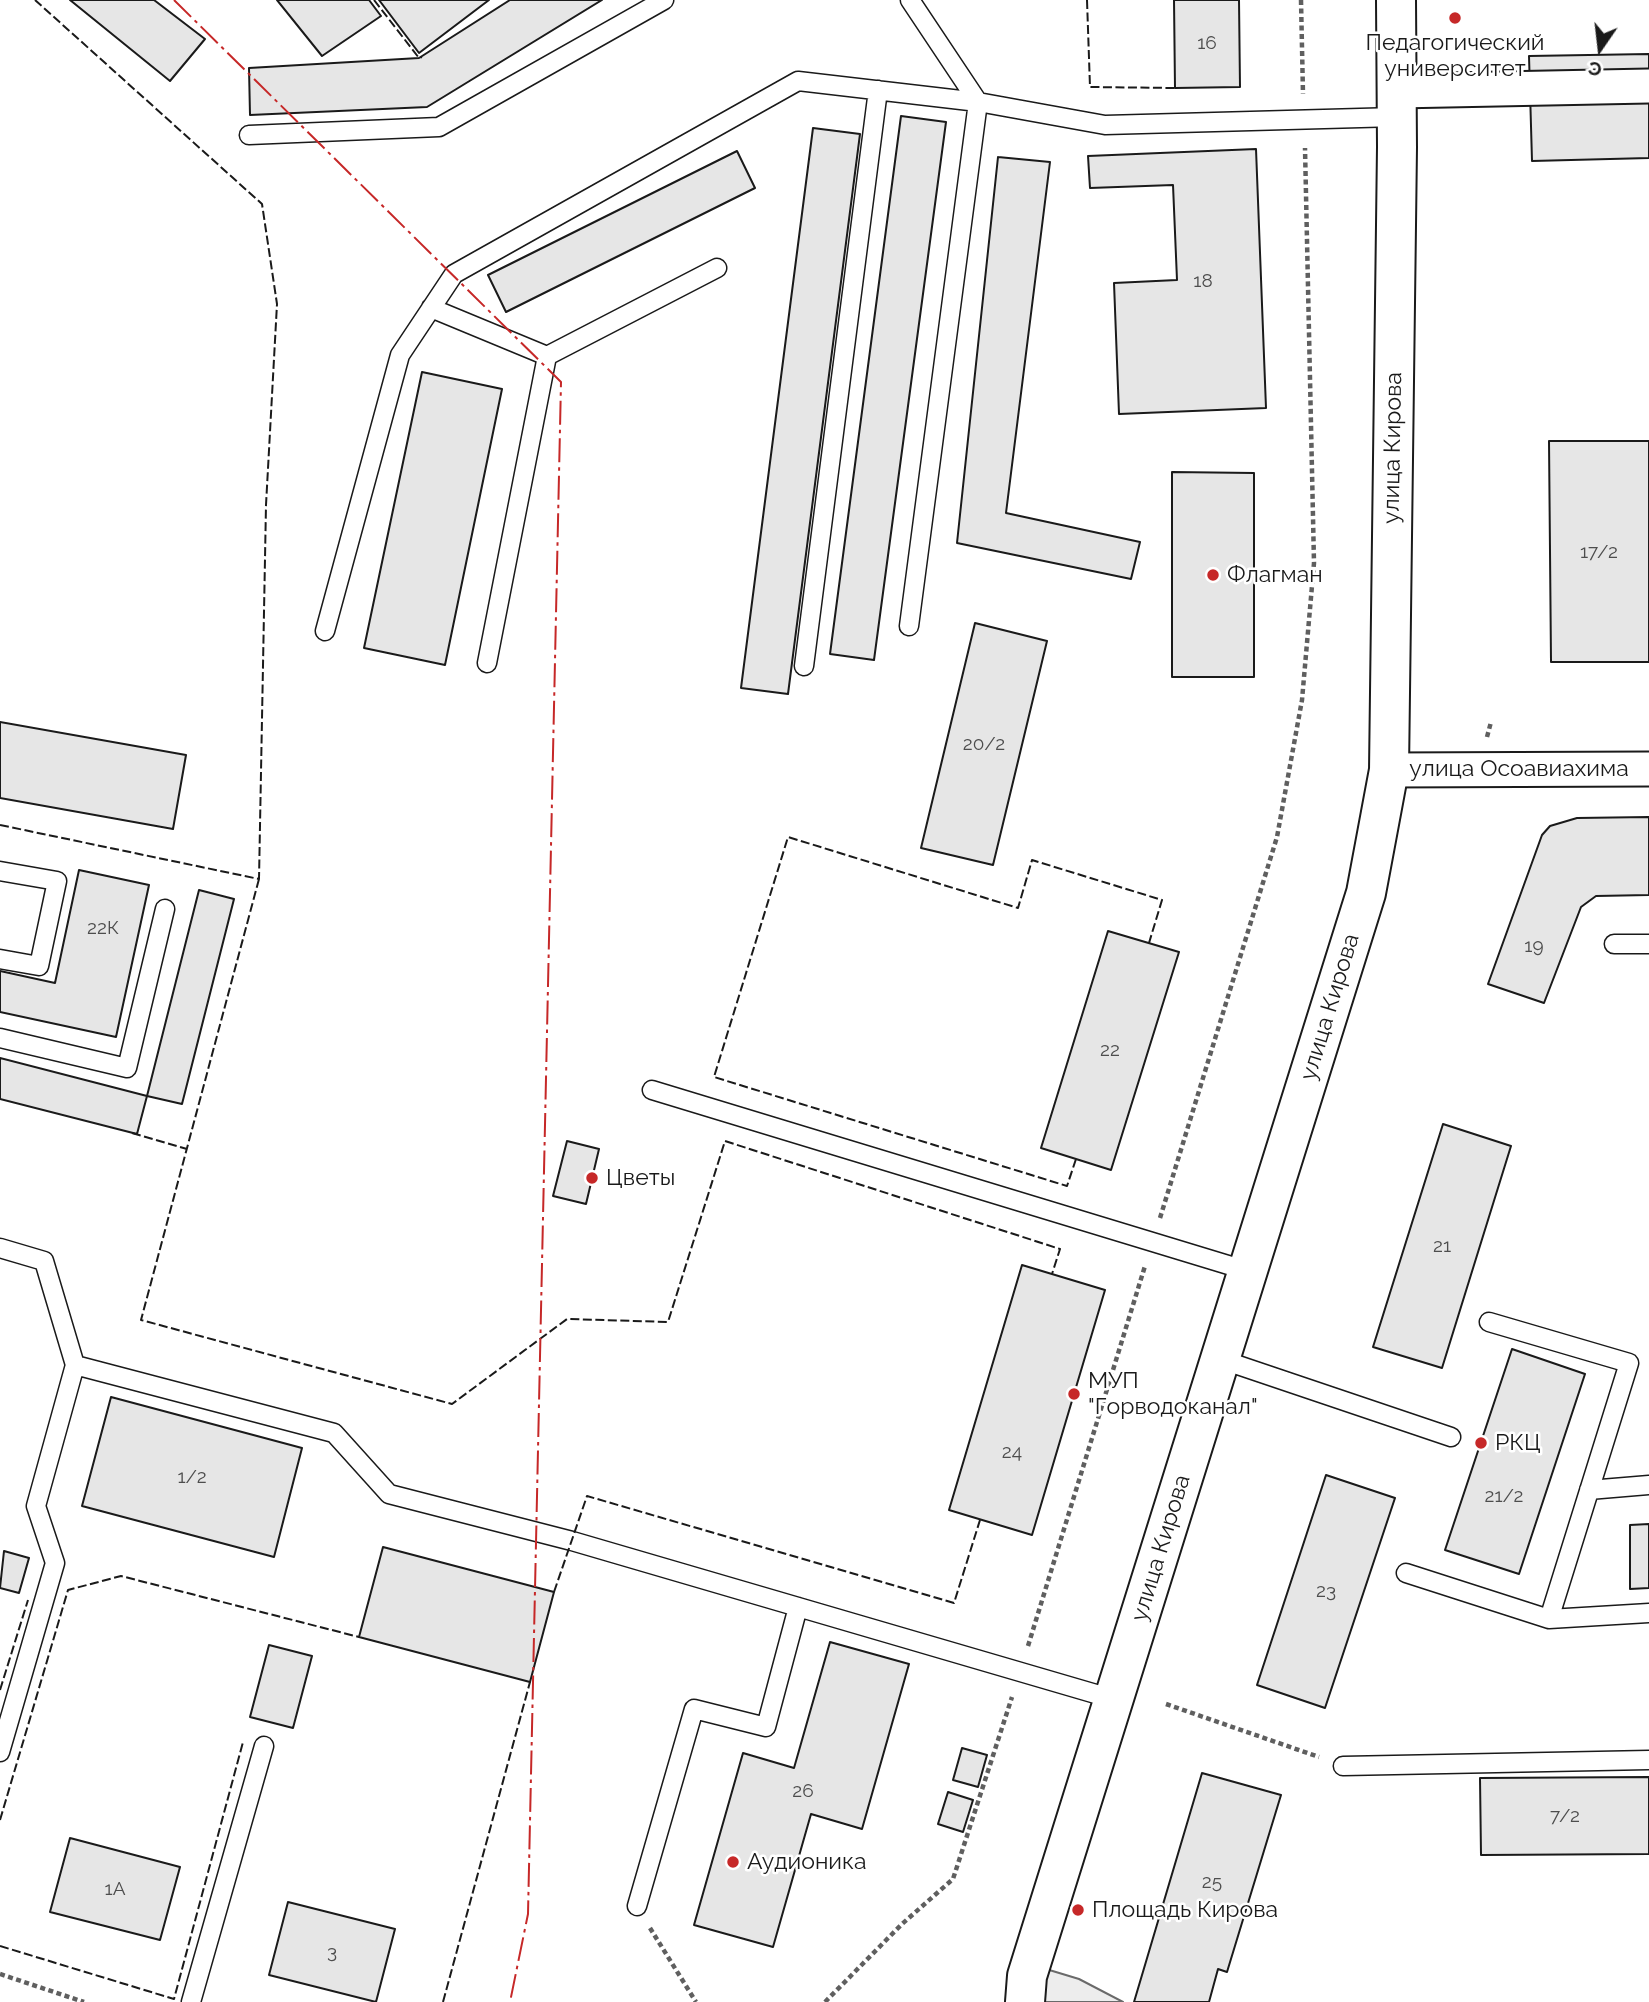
<!DOCTYPE html>
<meta charset="utf-8">
<style>
body{margin:0}
#map{position:relative;width:1649px;height:2002px;overflow:hidden;background:#fff;font-family:Raleway,sans-serif}
canvas{display:block}
.north{position:absolute;left:1565px;top:14px;width:70px;height:70px;-webkit-text-stroke:5px #fff;paint-order:stroke;rotate:194deg;font-size:19px;font-weight:700;line-height:28px;text-align:center;color:#1a1a1a}
.north::after{content:'';display:block;margin:auto;width:24px;height:32px;background:#1a1a1a;clip-path:polygon(50% 0,100% 100%,50% 72%,0 100%)}
</style>
<div id="map">
<canvas width="1649" height="2002"></canvas>
<div class="north">С</div>
</div>
<script>
const context = document.querySelector('canvas').getContext('2d');
context.lineJoin = 'round';
function fillPath(path, color) {
  context.fillStyle = color;
  context.fill(path, 'evenodd');
}
function poly(rows) {
  const path = new Path2D();
  for (const r of rows) {
    path.moveTo(r[0], r[1]);
    for (let i = 2; i < r.length; i += 2) path.lineTo(r[i], r[i + 1]);
  }
  return path;
}
function stroke(path, color, width, dash) {
  context.strokeStyle = color;
  context.lineWidth = width;
  context.lineCap = dash ? 'butt' : 'round';
  context.setLineDash(dash || []);
  context.stroke(path);
}
function label(font, color, halo, rows, align = 'center') {
  context.font = font + ' Raleway,sans-serif';
  context.lineWidth = 5;
  context.setLineDash([]);
  context.textBaseline = 'middle';
  context.strokeStyle = halo;
  context.fillStyle = color;
  for (const [text, x, y, turn = 0] of rows) {
    context.save();
    context.translate(x, y);
    context.rotate((+turn || 0) * Math.PI / 180);
    context.textAlign = isNaN(turn) ? turn : align;
    if (halo) context.strokeText(text, 0, 0);
    context.fillText(text, 0, 0);
    context.restore();
  }
}
const built = poly([
 [1046,1969,1079,1979,1123,2002,1039,2002,1046,1969]
]);
const building = poly([
 [70,0,154,0,205,39,170,81,70,0],
 [277,0,369,0,381,16,322,56,277,0],
 [379,0,489,0,419,53,379,0],
 [510,0,602,0,427,107,250,115,249,68,419,58,510,0],
 [1174,0,1239,0,1240,87,1175,88,1174,0],
 [1649,54,1649,158,1532,161,1529,56,1649,54],
 [901,116,946,122,874,660,830,654,901,116],
 [813,128,860,134,788,694,741,688,813,128],
 [1256,149,1266,408,1119,414,1114,283,1177,280,1173,185,1090,188,1088,156,1256,149],
 [737,151,755,188,506,312,488,275,737,151],
 [998,157,1050,162,1006,513,1140,542,1131,579,957,543,998,157],
 [422,372,502,389,445,665,364,648,422,372],
 [1549,441,1649,441,1649,662,1551,662,1549,441],
 [1172,472,1254,473,1254,677,1172,677,1172,472],
 [975,623,1047,641,993,865,921,848,975,623],
 [0,722,186,755,173,829,0,798,0,722],
 [1649,817,1649,895,1596,896,1581,907,1544,1003,1488,984,1542,835,1550,826,1577,818,1649,817],
 [79,870,149,885,116,1037,0,1012,0,971,55,983,79,870],
 [199,890,234,899,182,1104,147,1096,199,890],
 [1108,931,1179,952,1111,1170,1041,1148,1108,931],
 [0,1058,147,1096,137,1134,0,1099,0,1058],
 [1443,1124,1511,1146,1442,1368,1373,1347,1443,1124],
 [567,1141,599,1149,586,1204,553,1196,567,1141],
 [1022,1265,1105,1290,1032,1535,949,1510,1022,1265],
 [1512,1349,1585,1374,1519,1574,1445,1550,1512,1349],
 [111,1397,302,1448,274,1557,82,1506,111,1397],
 [1326,1475,1395,1498,1325,1708,1257,1685,1326,1475],
 [1649,1524,1649,1588,1630,1589,1630,1525,1649,1524],
 [383,1547,554,1592,530,1682,359,1637,383,1547],
 [4,1551,29,1558,19,1593,0,1588,4,1551],
 [830,1642,909,1664,862,1829,811,1814,773,1947,694,1925,743,1753,794,1768,830,1642],
 [269,1645,312,1656,293,1728,250,1717,269,1645],
 [962,1748,987,1755,978,1787,953,1780,962,1748],
 [1202,1773,1281,1795,1227,1972,1218,1969,1209,2002,1134,2002,1202,1773],
 [1649,1777,1649,1854,1481,1855,1480,1778,1649,1777],
 [948,1792,973,1800,963,1832,938,1824,948,1792],
 [70,1838,180,1867,160,1940,50,1912,70,1838],
 [288,1902,395,1929,376,2002,269,1975,288,1902]
]);
const path = poly([
 [1301,0,1303,94],
 [1487,737,1491,722],
 [1160,1218,1277,837,1302,700,1314,563,1305,148],
 [1028,1646,1145,1266],
 [1166,1704,1319,1757],
 [650,1928,696,2002],
 [0,1974,84,2002],
 [825,2002,902,1924,953,1879,1012,1697]
]);
const service = poly([
 [910,0,978,102,1105,125,1397,117],
 [249,135,439,127,664,0],
 [431,308,547,356,487,663],
 [547,356,717,268],
 [325,631,400,355,454,274,798,81,978,102,909,626],
 [804,666,878,90],
 [0,871,57,881,39,966,0,959],
 [1614,944,1649,944],
 [0,1038,127,1068,165,909],
 [652,1090,1248,1271],
 [0,1248,44,1261,75,1365,334,1433,389,1494,572,1541,1113,1699],
 [1489,1322,1629,1363,1549,1619],
 [1220,1359,1451,1437],
 [1589,1490,1649,1485],
 [1406,1573,1549,1619,1649,1613],
 [0,1752,55,1563,36,1506,75,1365],
 [1343,1766,1649,1760],
 [637,1906,694,1709,766,1727,798,1607],
 [191,2002,264,1746]
]);
const minor = poly([
 [1397,91,1649,86],
 [1389,770,1649,769]
]);
const secondary = poly([
 [1025,2002,1027,1976,1366,893,1389,770,1397,147,1396,0]
]);
const fence = poly([
 [374,0,419,58,422,57],
 [1087,0,1090,87,1175,88],
 [0,825,259,879,266,505,277,304,262,204,35,0],
 [259,879,141,1320,452,1404,567,1319,668,1322,725,1141,1060,1249,1052,1274],
 [132,1133,187,1149],
 [1076,1159,1067,1186,714,1077,788,837,1018,908,1032,860,1162,900,1149,943],
 [554,1592,587,1496,954,1603,980,1520],
 [0,1690,28,1600],
 [0,1820,68,1590,121,1576,359,1637],
 [0,1946,174,1999,243,1742],
 [443,2002,530,1682]
]);
const power = poly([
 [174,0,561,382,528,1914,510,2002]
]);
const markers = [
 [1455,18,7,"#c62828"],
 [1213,575,7,"#c62828"],
 [592,1178,7,"#c62828"],
 [1074,1394,7,"#c62828"],
 [1481,1443,7,"#c62828"],
 [733,1862,7,"#c62828"],
 [1078,1910,7,"#c62828"]
];
const numberNames = [
 ["16",1207,43],
 ["18",1203,281],
 ["17/2",1599,552],
 ["20/2",984,744],
 ["22К",103,928],
 ["19",1534,946],
 ["22",1110,1050],
 ["21",1442,1246],
 ["24",1012,1452],
 ["1/2",192,1477],
 ["21/2",1504,1496],
 ["23",1326,1591],
 ["26",803,1791],
 ["7/2",1565,1816],
 ["25",1212,1882],
 ["1А",115,1889],
 ["3",332,1952]
];
const poiNames = [
 ["Педагогический",1455,43,"center"],
 ["университет",1455,69,"center"],
 ["Флагман",1227,575],
 ["Цветы",606,1178],
 ["МУП",1088,1381],
 ["\"Горводоканал\"",1088,1407],
 ["РКЦ",1495,1443],
 ["Аудионика",747,1862],
 ["Площадь Кирова",1092,1910]
];
const streetNames = [
 ["улица Кирова",1393,448,-89],
 ["улица Осоавиахима",1519,769],
 ["улица Кирова",1330,1007,-73],
 ["улица Кирова",1161,1548,-73]
];
fillPath(built, '#ededed');
stroke(built, '#6a6a6a', 2);
fillPath(building, '#e6e6e6');
stroke(building, '#1a1a1a', 2);
stroke(service, '#1a1a1a', 21);
stroke(minor, '#1a1a1a', 37);
stroke(secondary, '#1a1a1a', 42);
stroke(path, '#5f5f5f', 4.5, [5, 3.5]);
stroke(service, '#fff', 18);
stroke(minor, '#fff', 33);
stroke(secondary, '#fff', 38);
stroke(fence, '#1a1a1a', 2, [9, 3.5]);
stroke(power, '#c62828', 2, [24, 5, 3.5, 5]);
for (const [x, y, r, color] of markers) {
  const dot = new Path2D();
  dot.arc(x, y, r, 0, 2 * Math.PI);
  context.fillStyle = color;
  context.fill(dot);
  stroke(dot, '#fff', 2.5);
}
label('19px', '#4d4d4d', null, numberNames);
label('23px', '#1a1a1a', '#fff', poiNames, 'left');
label('23px', '#1a1a1a', '#fff', streetNames);
</script>
